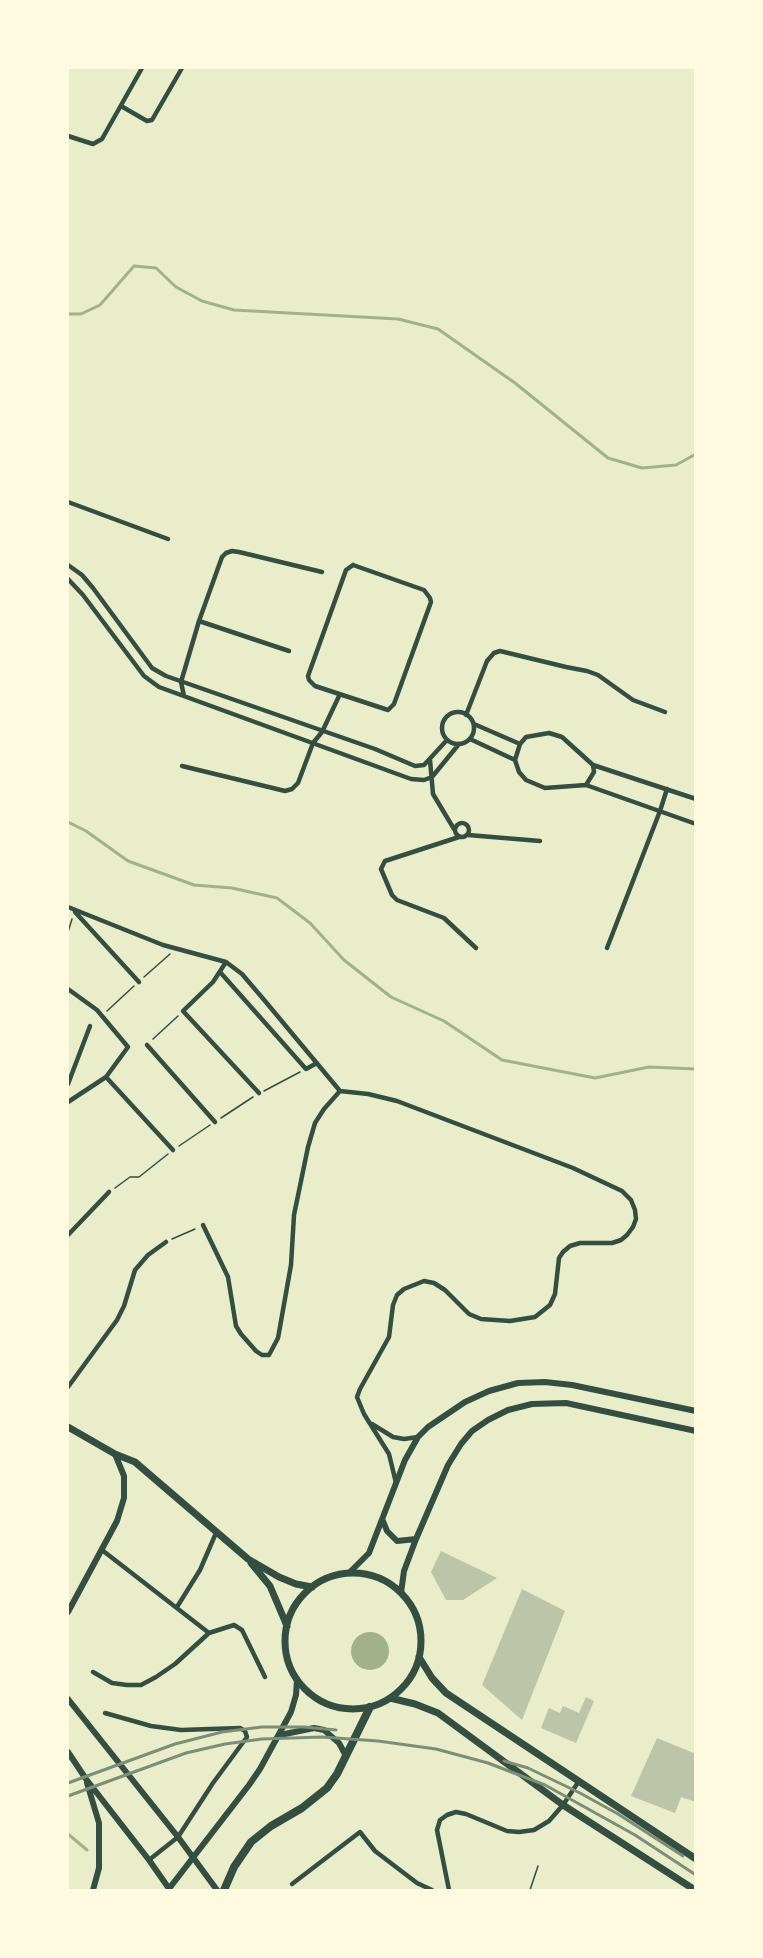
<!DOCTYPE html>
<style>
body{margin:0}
#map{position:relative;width:763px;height:1958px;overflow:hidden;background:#e9edc9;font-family:Poppins,sans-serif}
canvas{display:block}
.frame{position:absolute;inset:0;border:69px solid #fefae0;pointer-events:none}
</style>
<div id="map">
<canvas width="763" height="1958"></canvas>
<div class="frame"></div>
</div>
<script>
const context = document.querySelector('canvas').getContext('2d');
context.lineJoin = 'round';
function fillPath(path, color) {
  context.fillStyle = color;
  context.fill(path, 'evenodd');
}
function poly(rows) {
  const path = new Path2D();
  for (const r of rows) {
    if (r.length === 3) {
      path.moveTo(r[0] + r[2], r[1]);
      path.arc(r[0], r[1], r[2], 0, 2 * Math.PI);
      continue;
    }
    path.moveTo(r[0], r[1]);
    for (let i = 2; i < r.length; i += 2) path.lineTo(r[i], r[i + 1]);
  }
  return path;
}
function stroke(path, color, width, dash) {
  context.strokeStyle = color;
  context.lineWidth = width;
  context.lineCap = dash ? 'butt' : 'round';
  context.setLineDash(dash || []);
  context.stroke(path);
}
const water = poly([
 [370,1651,19]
]);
const stream = poly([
 [68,314,81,314,100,305,134,266,156,268,176,287,202,301,234,310,398,319,438,329,515,383,608,458,642,468,676,465,696,454],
 [68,822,86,831,128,861,194,885,232,888,277,898,310,923,344,960,391,997,444,1021,502,1060,595,1078,649,1067,696,1069],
 [68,1834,87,1850]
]);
const building = poly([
 [441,1551,497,1578,463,1600,446,1600,431,1572],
 [522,1589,565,1611,522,1720,482,1685],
 [586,1697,594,1701,576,1743,541,1728,549,1708,560,1713,563,1706,579,1713],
 [657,1738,696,1754,696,1802,681,1797,675,1813,631,1796]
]);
const path = poly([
 [68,932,72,919],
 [144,977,170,954],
 [107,1011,134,986],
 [153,1039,178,1016],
 [264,1091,300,1072],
 [221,1118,253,1097],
 [179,1146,210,1125],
 [115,1188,130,1177,139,1177,168,1154],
 [172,1239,195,1229],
 [530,1890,538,1866]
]);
const minor = poly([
 [121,106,147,121,152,120,182,68],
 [68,136,93,144,102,139,142,68],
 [68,502,168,539],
 [68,565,82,575,93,588,152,668,166,676,375,749,415,766,424,765,447,740],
 [353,565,424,590,430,598,431,602,394,704,388,710,315,686,309,680,308,676,346,570,353,565],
 [68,579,83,595,144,676,159,687,411,779,424,780,432,777,459,744],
 [199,621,289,651],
 [184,696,181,682,199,621,222,557,226,553,232,551,239,552,322,572],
 [458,728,16],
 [466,715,487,661,494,653,500,651,566,667,587,671,598,675,633,700,665,712],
 [474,724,520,744],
 [470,739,515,760],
 [430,760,433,794,454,829],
 [593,765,594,772,586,785,545,788,526,780,519,772,515,760,520,744,526,737,549,733,562,737,593,765,696,799],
 [182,766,285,791,292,789,298,783,313,743,322,732,340,694],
 [586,785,696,824],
 [462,830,7],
 [468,835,540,841],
 [459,837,385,861,381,869,392,895,397,900,444,918,476,948],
 [68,907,163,945,226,962,242,974,265,1001,340,1091],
 [75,912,139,982],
 [607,948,660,811,667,789],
 [226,962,213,982,183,1011,259,1093],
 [220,972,306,1069,317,1063],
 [68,989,97,1010,128,1047,106,1077,68,1102],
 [147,1045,215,1122],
 [106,1077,173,1150],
 [68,1084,90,1026],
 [340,1091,368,1094,397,1101,573,1168,622,1191,631,1200,635,1210,636,1219,633,1227,627,1235,621,1240,612,1243,580,1243,570,1246,563,1252,559,1258,555,1294,550,1305,535,1317,510,1321,481,1319,469,1314,445,1290,434,1283,424,1281,404,1289,397,1295,393,1305,389,1337,360,1389,357,1397,364,1414,389,1454,396,1483],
 [203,1225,228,1277,236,1326,241,1334,256,1351,262,1355,269,1355,278,1338,291,1265,294,1215,308,1147,315,1123,324,1109,340,1091],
 [68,1235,109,1192],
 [68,1387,117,1320,124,1306,135,1270,148,1255,166,1242],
 [372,1424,393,1437,404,1439,418,1437],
 [102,1550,209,1633],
 [177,1607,200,1570,216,1533],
 [93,1672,112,1683,127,1685,141,1685,156,1677,175,1664,209,1633,234,1625,242,1630,265,1677],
 [105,1713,151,1726,181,1730,240,1728,245,1731,247,1737,213,1783,178,1837,149,1860],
 [292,1884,360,1832,375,1851,417,1883,432,1890],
 [449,1890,437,1830,440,1820,447,1815,456,1812,466,1814,507,1831,519,1832,534,1830,549,1821,563,1805,579,1781]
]);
const tertiary = poly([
 [383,1521,387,1531,397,1541,416,1539],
 [349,1573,369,1553,405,1460,418,1437,428,1427,465,1402,489,1391,518,1383,545,1382,572,1385,696,1411],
 [401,1593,404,1571,416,1539,448,1465,461,1444,472,1431,488,1420,508,1410,532,1404,566,1403,696,1431],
 [68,1612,117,1521,124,1498,124,1476,115,1454],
 [68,1699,178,1837,217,1890],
 [280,1735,314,1728,324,1730,339,1743,346,1756],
 [68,1752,86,1779,149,1860,170,1890],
 [87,1783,99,1823,99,1868,93,1890],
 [168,1890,249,1785,260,1769,291,1712,296,1695,297,1679]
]);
const secondary = poly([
 [68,1427,115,1454,135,1462,248,1559,279,1577,296,1584,312,1587],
 [251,1563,270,1586,287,1626],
 [353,1641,68],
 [419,1657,432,1678,446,1693,696,1859],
 [390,1698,415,1704,438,1713,563,1805,695,1890]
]);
const motorway = poly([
 [224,1890,234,1867,251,1842,271,1826,302,1808,327,1788,337,1774,370,1707]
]);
const rail = poly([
 [504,1761,528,1768,580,1793,618,1814,683,1856],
 [68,1783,175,1744,222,1732,262,1727,304,1727,336,1730],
 [68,1796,186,1753,225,1744,262,1739,322,1737,378,1741,436,1749,488,1763,545,1785,635,1835,696,1875]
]);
fillPath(water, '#a3b18a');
stroke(stream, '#a3b18a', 3);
fillPath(building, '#bcc5a7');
stroke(path, '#344e41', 1.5);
stroke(minor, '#344e41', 4.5);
stroke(tertiary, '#344e41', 6);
stroke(secondary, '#344e41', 7);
stroke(motorway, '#344e41', 8);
stroke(rail, '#7c8e77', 3);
</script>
